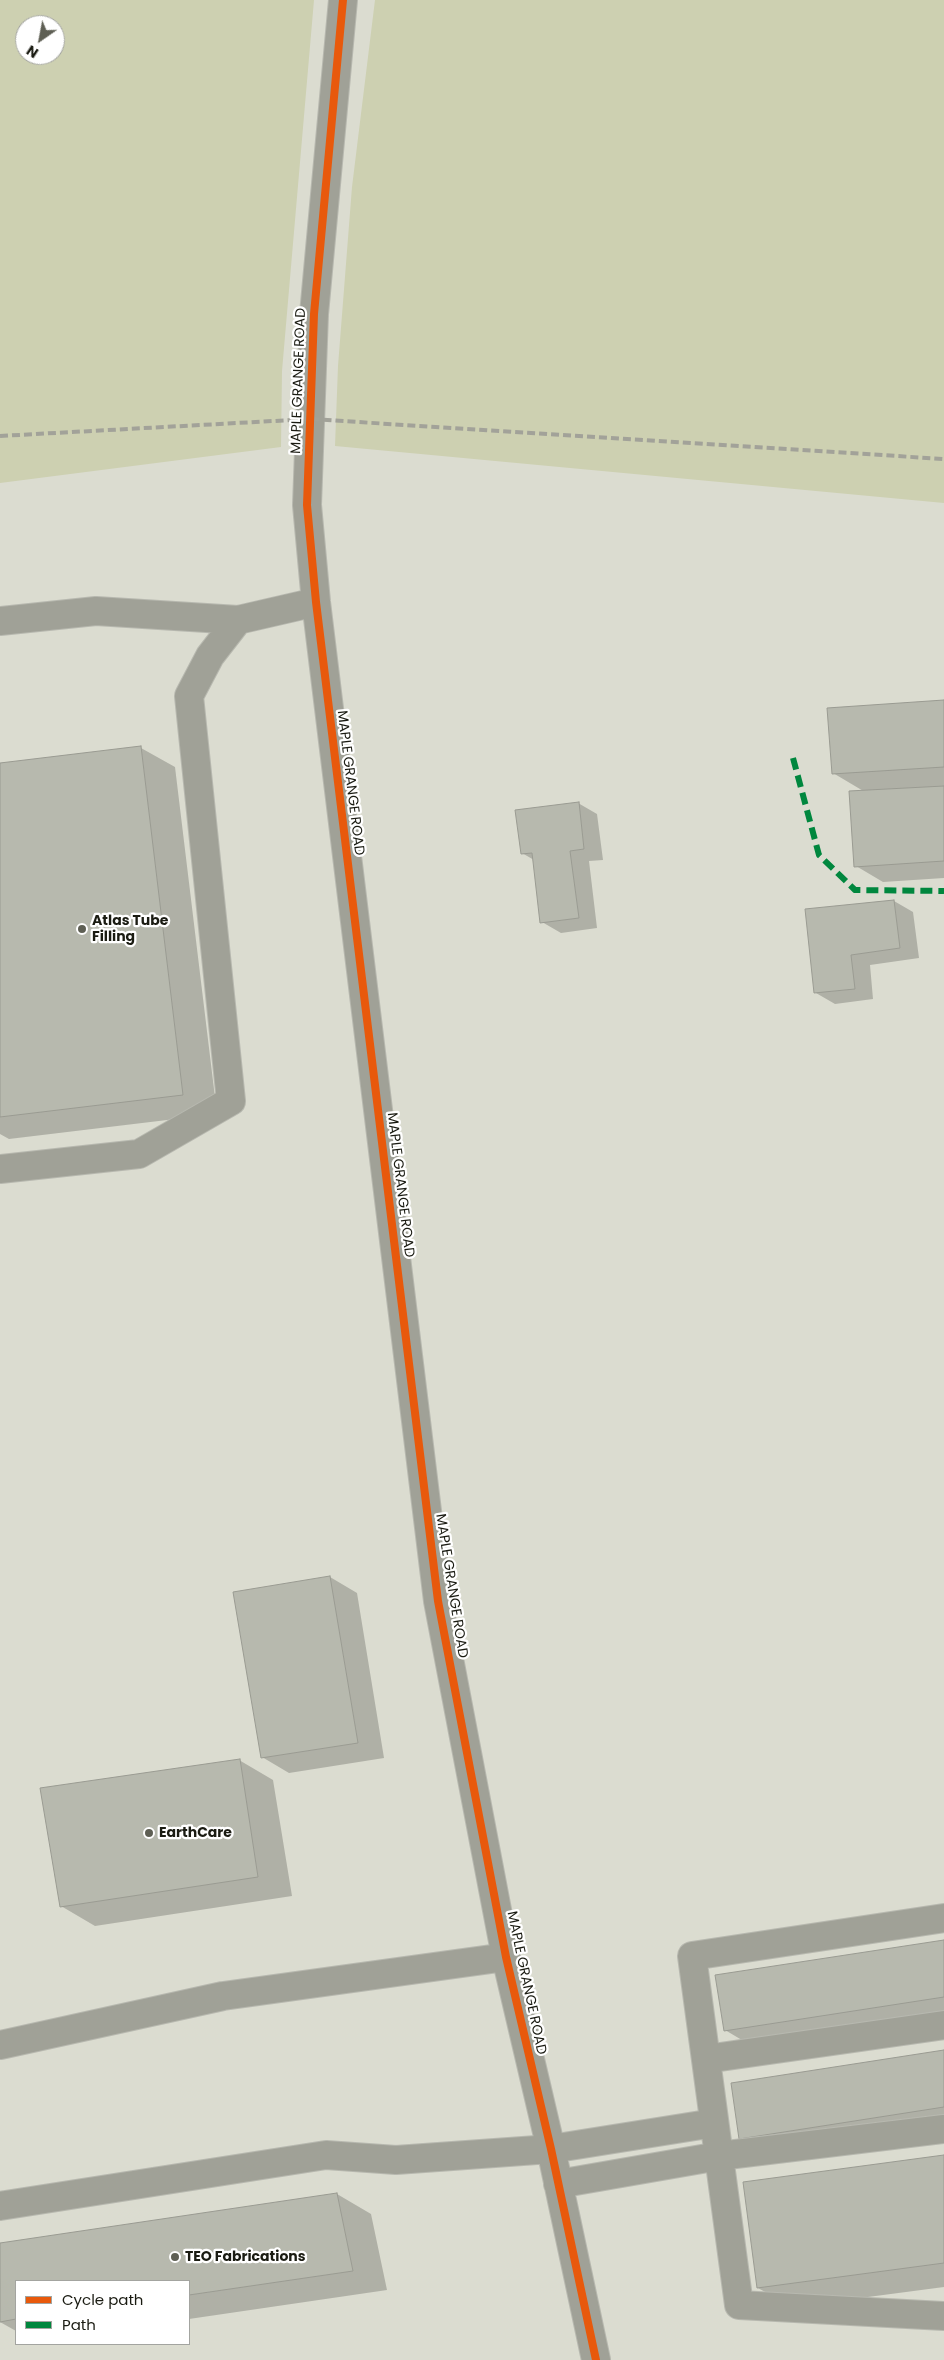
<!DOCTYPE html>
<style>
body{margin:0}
#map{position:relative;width:944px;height:2360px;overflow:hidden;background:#dbdcd0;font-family:Poppins,sans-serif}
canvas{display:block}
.legend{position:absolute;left:15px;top:2280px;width:175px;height:65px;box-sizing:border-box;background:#fff;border:1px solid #a3a4a0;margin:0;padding:6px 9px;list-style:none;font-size:15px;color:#1a1b12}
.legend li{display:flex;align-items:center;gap:10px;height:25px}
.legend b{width:25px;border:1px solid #a3a4a0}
.north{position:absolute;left:15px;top:15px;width:50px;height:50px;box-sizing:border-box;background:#fff;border:1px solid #a3a4a0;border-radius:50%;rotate:213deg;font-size:14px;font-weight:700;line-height:20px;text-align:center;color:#1a1b12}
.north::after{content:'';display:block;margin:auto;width:18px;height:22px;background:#5e5f54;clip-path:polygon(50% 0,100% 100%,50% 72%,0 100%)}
</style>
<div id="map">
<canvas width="944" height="2360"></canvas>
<ul class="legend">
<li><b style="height:6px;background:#e8590c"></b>Cycle path</li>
<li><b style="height:6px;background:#00873e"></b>Path</li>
</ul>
<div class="north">N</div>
</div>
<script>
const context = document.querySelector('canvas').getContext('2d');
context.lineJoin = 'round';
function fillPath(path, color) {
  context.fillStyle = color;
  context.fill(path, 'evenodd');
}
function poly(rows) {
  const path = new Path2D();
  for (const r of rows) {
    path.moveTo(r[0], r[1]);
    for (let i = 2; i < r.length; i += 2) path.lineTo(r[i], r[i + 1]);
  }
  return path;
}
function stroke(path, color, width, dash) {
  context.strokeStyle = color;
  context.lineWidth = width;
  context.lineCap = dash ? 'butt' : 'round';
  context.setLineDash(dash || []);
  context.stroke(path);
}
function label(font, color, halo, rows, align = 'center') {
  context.font = font + ' Poppins,sans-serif';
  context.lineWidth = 4.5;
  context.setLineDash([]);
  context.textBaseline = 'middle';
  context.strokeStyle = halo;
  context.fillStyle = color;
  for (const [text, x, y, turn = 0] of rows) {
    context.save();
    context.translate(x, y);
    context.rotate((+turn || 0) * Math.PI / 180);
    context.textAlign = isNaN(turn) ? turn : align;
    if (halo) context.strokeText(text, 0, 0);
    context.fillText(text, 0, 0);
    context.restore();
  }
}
const green = poly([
 [0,0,314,0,282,371,281,447,0,483],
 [25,25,55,25,55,55,25,55],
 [375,0,944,0,944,503,335,446,338,366,352,187]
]);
const shadow = poly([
 [944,702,944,878,883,882,856,866,865,792,833,773],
 [141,748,175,767,217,1114,9,1139,0,1134,0,764],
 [578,803,597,814,603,860,589,861,597,928,561,933,542,922,534,860,522,853],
 [894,901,913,912,919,958,870,965,873,999,835,1004,816,993],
 [330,1577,357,1593,384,1758,289,1773,262,1757],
 [239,1760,273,1780,292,1896,95,1926,61,1906],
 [944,1941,944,2016,752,2046,725,2030],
 [944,2052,944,2126,767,2153,740,2138],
 [944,2157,944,2287,792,2307,758,2288],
 [337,2194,371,2214,387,2290,189,2319,189,2281,16,2281,16,2331,0,2322,0,2244]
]);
const building = poly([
 [944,700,944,767,832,774,827,708,944,700],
 [141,746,183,1095,0,1117,0,763,141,746],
 [944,786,944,861,854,867,849,791,944,786],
 [579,802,584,849,570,851,579,918,540,923,532,853,521,854,515,810,579,802],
 [894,900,900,948,851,955,855,989,814,993,805,909,894,900],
 [330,1576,358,1743,261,1758,233,1592,330,1576],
 [240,1759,258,1877,60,1907,40,1788,240,1759],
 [944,1940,944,1997,724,2031,715,1975,944,1940],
 [944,2050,944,2107,739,2139,731,2083,944,2050],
 [944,2155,944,2263,757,2288,743,2182,944,2155],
 [337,2193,353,2271,189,2295,189,2281,16,2281,16,2319,0,2322,0,2243,337,2193]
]);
const minor = poly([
 [343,0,314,314,307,505,316,602,438,1601,506,1957,551,2149,596,2360],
 [0,621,96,611,238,620,316,602],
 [0,1169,139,1154,231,1101,189,696,210,656,238,620],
 [944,1918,692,1956,739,2305,944,2316],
 [0,2045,223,1996,506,1957],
 [706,2059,944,2025],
 [558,2184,719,2156,944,2129],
 [0,2206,326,2155,396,2160,551,2149,714,2123]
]);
const rail = poly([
 [0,436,310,419,944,459]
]);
const quiet = poly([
 [793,758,819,855,855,890,944,891]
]);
const cycleway = poly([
 [343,0,314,314,307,505,316,602,438,1601,506,1957,551,2149,596,2360]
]);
const markers = [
 [82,929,5,"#5e5f54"],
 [149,1833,5,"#5e5f54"],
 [175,2257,5,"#5e5f54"]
];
const streetNames = [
 ["MAPLE GRANGE ROAD",299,381,-88],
 ["MAPLE GRANGE ROAD",350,783,83],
 ["MAPLE GRANGE ROAD",400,1185,83],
 ["MAPLE GRANGE ROAD",451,1586,81],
 ["MAPLE GRANGE ROAD",526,1983,78]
];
const poiNames = [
 ["Atlas Tube",92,921],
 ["Filling",92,937],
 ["EarthCare",159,1833],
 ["TEO Fabrications",185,2257]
];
fillPath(green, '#cdd0b1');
fillPath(shadow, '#0003');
fillPath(building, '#b7b9ae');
stroke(building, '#9a9b92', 1);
stroke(minor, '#b7b8af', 30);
stroke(minor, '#a0a197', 28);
stroke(rail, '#a2a299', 4, [8, 4]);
stroke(quiet, '#00873e', 6, [12, 6]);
stroke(cycleway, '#e8590c', 8);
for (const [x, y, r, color] of markers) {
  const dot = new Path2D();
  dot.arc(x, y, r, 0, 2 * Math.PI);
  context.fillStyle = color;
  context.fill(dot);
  stroke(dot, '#fff', 2);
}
label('14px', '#1a1b12', '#fff', streetNames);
label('bold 14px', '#1a1b12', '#fff', poiNames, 'left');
</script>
